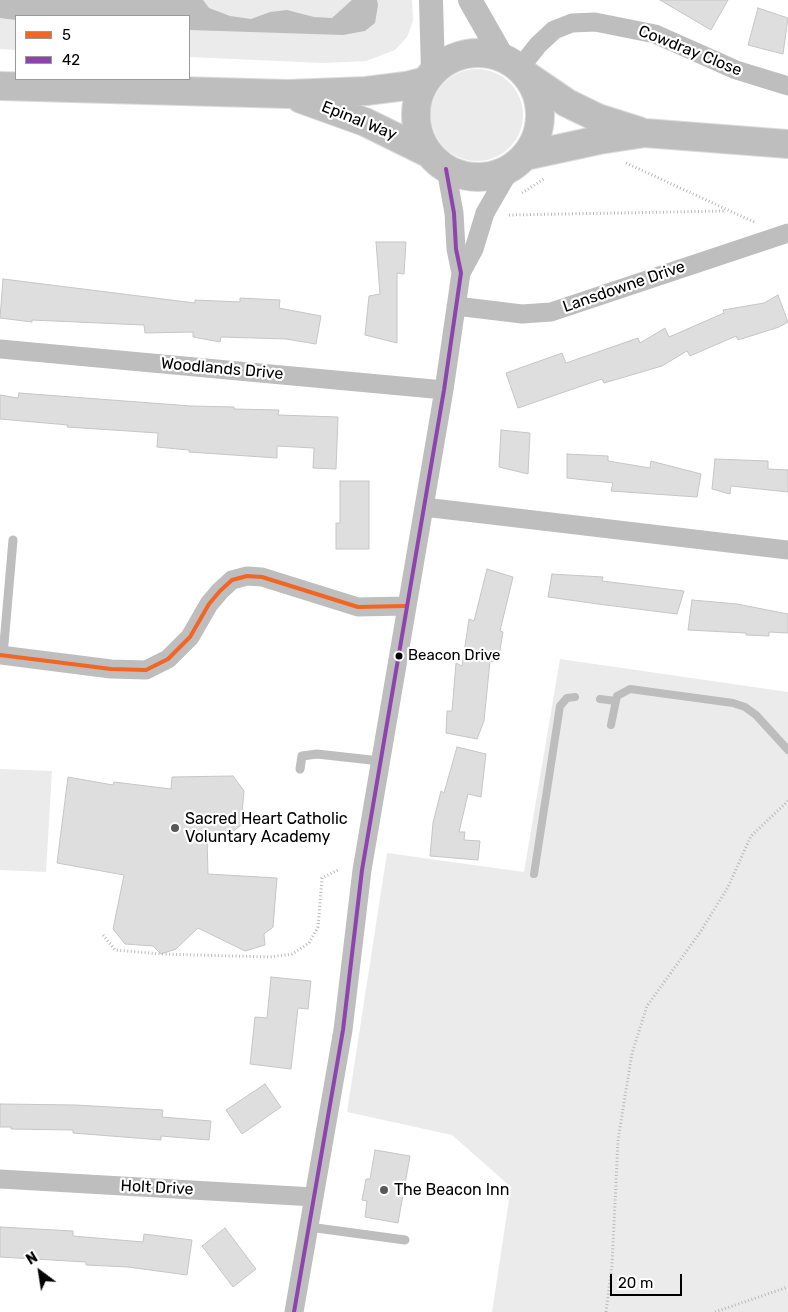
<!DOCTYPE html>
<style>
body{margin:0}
#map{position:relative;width:788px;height:1312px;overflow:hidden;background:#fff;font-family:Rubik,sans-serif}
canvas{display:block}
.legend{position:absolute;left:15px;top:15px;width:175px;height:65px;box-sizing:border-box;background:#fff;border:1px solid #999;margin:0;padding:6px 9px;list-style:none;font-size:15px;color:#000}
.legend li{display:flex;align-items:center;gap:10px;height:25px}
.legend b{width:25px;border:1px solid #999}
.north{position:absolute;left:15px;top:1247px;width:50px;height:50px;-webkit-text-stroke:4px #fff;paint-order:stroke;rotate:329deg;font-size:14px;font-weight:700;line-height:20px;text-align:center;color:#000}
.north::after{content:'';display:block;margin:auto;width:18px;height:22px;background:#000;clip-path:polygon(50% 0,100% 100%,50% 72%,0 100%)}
.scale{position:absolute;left:610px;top:1274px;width:72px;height:22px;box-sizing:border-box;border:2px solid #000;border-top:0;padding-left:6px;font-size:15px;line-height:18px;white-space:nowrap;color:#000;-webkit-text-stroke:4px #fff;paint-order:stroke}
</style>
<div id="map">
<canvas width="788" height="1312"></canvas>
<ul class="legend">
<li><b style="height:6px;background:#f26522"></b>5</li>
<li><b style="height:6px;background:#8e44ad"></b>42</li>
</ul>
<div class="north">N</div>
<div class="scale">20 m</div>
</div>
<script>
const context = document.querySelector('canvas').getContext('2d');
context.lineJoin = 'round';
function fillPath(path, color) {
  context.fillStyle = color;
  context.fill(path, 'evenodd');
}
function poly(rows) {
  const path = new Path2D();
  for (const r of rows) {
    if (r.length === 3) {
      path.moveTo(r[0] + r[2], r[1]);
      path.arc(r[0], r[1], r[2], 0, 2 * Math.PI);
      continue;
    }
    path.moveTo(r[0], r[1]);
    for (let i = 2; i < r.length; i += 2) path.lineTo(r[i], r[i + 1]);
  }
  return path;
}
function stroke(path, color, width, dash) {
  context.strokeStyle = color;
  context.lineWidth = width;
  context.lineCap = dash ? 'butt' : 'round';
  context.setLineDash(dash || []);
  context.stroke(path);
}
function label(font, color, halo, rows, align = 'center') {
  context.font = font + ' Rubik,sans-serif';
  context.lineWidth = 4.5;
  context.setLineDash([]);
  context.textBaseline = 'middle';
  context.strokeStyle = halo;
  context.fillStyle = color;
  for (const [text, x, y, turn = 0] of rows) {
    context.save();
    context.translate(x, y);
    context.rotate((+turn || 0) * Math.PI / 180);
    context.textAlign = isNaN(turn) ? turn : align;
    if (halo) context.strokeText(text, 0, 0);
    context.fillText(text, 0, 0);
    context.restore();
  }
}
const green = poly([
 [0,0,412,0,413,21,407,37,395,50,366,61,323,63,189,57,189,16,16,16,16,50,0,49],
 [477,115,46],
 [560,659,788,692,788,1312,492,1312,511,1187,452,1135,347,1112,387,853,524,872],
 [0,769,52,771,46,872,0,870]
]);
const water = poly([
 [0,0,203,0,209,8,230,16,251,19,270,12,287,10,314,17,332,18,352,0,377,0,378,5,375,23,365,31,343,35,189,30,189,16,16,16,16,20,0,18]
]);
const stream = poly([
 [600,699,616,701],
 [611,725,617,696,630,689,733,703,745,707,756,715,788,750],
 [534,874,560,706,567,698,575,697]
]);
const building = poly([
 [660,0,728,0,711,30,660,0],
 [758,8,788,18,783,54,748,45,758,8],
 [376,242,406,242,404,274,397,273,397,343,365,335,369,296,380,294,376,242],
 [3,279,195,303,195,300,240,302,240,298,280,300,279,308,321,316,316,344,286,339,221,337,220,342,193,337,193,332,145,333,144,325,32,320,32,322,0,318,3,279],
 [778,295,788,322,779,327,738,340,736,336,690,356,687,351,662,366,604,383,602,379,518,408,506,373,562,353,566,363,638,338,640,343,665,328,669,337,724,313,723,310,764,303,778,295],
 [19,393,191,406,234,407,234,409,279,410,278,415,338,417,336,469,313,468,314,448,277,446,277,458,189,452,189,450,157,447,158,433,67,427,68,425,0,419,0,395,18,398,19,393],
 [501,430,530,433,528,474,499,467,501,430],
 [567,454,608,456,608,461,650,468,651,461,701,474,697,497,611,491,613,483,567,478,567,454],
 [715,459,768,461,768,469,788,470,788,492,731,486,730,494,712,489,715,459],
 [340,481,369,481,369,549,336,549,336,523,340,523,340,481],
 [487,569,513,577,500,631,503,632,498,662,490,661,484,721,477,739,446,733,447,711,452,711,456,663,462,666,469,619,474,621,487,569],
 [552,574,603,577,602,581,684,591,677,614,598,604,548,597,552,574],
 [692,600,737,604,788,614,788,633,769,632,769,636,746,635,746,633,688,630,692,600],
 [457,747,486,754,481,797,468,794,459,832,465,832,464,840,480,841,478,860,430,856,433,823,441,791,444,793,457,747],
 [233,776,244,791,241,825,226,837,207,838,208,874,277,878,273,927,264,934,265,945,245,951,198,928,176,949,161,954,153,946,125,944,113,929,124,875,57,863,68,777,113,785,114,782,171,789,172,777,233,776],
 [271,977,311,981,308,1009,298,1008,291,1069,250,1064,255,1017,267,1018,271,977],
 [265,1084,281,1107,242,1134,226,1110,265,1084],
 [0,1104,76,1105,163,1110,162,1117,211,1121,209,1140,161,1136,161,1140,73,1133,73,1130,11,1129,11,1127,0,1127,0,1104],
 [375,1150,410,1156,398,1223,365,1217,367,1201,362,1200,366,1179,370,1179,375,1150],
 [0,1227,73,1231,73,1236,143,1242,144,1234,192,1240,187,1275,128,1267,86,1265,86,1262,0,1257,0,1227],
 [225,1228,256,1269,233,1287,202,1246,225,1228]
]);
const path = poly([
 [626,163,754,222],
 [522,193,544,179],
 [509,215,725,211],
 [103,935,115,950,161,954,270,957,292,954,309,943,318,927,322,878,340,869],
 [606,1312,612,1265,618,1140,632,1053,647,1006,701,931,728,887,751,836,788,801],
 [715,1312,788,1287]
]);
const service = poly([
 [3,655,13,540],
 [300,769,302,756,317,754,380,761],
 [309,1227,405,1240]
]);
const minor = poly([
 [519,69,538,45,554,30,572,23,595,22,655,34,736,70,788,86],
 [461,273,474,249,485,213,511,168],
 [456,306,522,314,551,312,788,233],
 [0,349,444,390],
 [424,507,788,550],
 [0,655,111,669,146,670,168,659,190,637,209,604,220,591,232,580,247,576,262,577,358,607,405,606],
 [0,1179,314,1197],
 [294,1312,343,1030,362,870,444,390,461,273,456,249,454,213,446,169]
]);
const tertiary = poly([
 [431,0,433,71],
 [470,0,503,58]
]);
const primary = poly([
 [478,115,62],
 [526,75,567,103,598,118,639,131],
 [0,86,288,94,366,91,406,86,426,81],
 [301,99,365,122,428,153],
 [525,156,599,140,645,133,788,144]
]);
const bus1 = poly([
 [0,655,111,669,146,670,168,659,190,637,209,604,220,591,232,580,247,576,262,577,358,607,405,606]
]);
const bus2 = poly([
 [294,1312,343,1030,362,870,444,390,461,273,456,249,454,213,446,169]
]);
const markers = [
 [399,656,4.5,"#000"],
 [175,828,5,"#595959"],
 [384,1190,5,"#595959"]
];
const busNames = [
 ["Beacon Drive",408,656]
];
const streetNames = [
 ["Cowdray Close",690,51,22],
 ["Epinal Way",359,121,22],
 ["Lansdowne Drive",624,287,-19],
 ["Woodlands Drive",222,369,5],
 ["Holt Drive",157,1188,3]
];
const poiNames = [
 ["Sacred Heart Catholic",185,819],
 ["Voluntary Academy",185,837],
 ["The Beacon Inn",394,1190]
];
fillPath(green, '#ebebeb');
fillPath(water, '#bdbdbd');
stroke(stream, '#bdbdbd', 8);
fillPath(building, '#dedede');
stroke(building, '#c6c6c6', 1);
stroke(primary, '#dbdbdb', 30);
stroke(path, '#b9b9b9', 3, [1, 2.5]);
stroke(service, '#bebebe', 9);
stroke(minor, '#bebebe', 19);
stroke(tertiary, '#bebebe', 24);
stroke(primary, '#bebebe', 28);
stroke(bus1, '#f26522', 4);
stroke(bus2, '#8e44ad', 4);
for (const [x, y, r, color] of markers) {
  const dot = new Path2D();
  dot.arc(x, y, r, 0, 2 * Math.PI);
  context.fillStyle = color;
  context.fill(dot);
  stroke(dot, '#fff', 2);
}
label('15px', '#000', '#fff', busNames, 'left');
label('16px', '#000', '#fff', streetNames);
label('16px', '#000', '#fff', poiNames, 'left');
</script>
